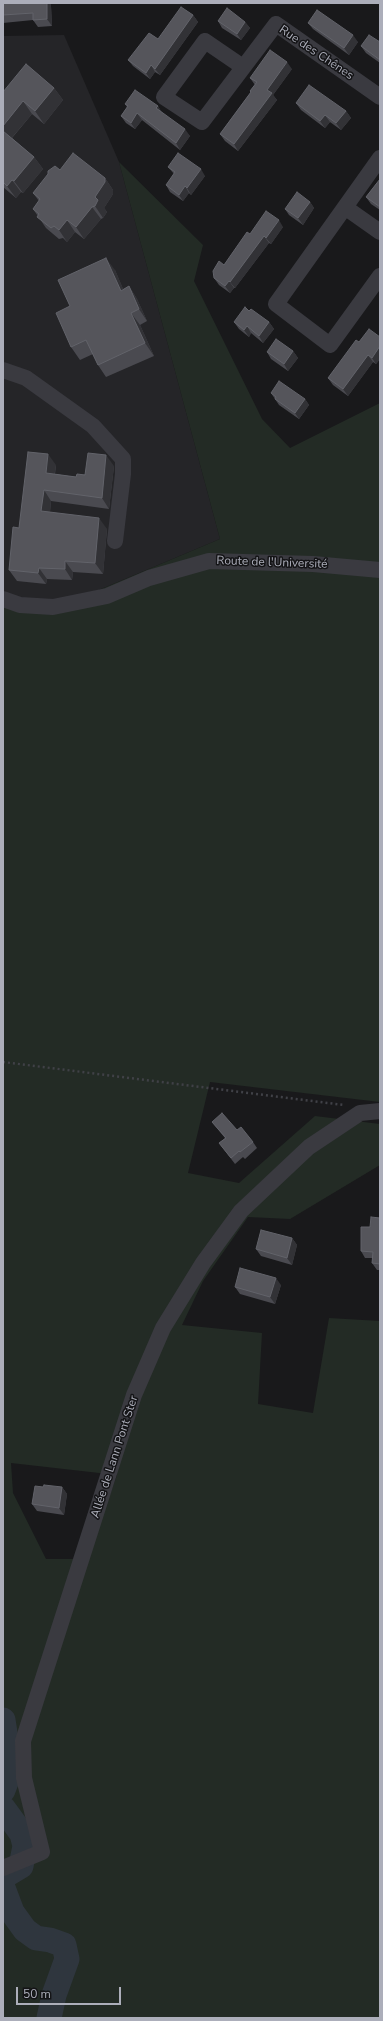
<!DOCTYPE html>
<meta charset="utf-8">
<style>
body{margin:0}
#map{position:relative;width:383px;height:2021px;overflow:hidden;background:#19191b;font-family:"Nunito Sans",sans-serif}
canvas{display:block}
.frame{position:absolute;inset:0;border:4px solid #acaeba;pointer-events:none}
.scale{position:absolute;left:16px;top:1987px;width:105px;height:18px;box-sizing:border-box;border:2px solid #acaeba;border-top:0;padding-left:5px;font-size:12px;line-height:14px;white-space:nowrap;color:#acaeba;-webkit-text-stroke:3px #141416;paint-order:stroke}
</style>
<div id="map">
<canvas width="383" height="2021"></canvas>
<div class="frame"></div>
<div class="scale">50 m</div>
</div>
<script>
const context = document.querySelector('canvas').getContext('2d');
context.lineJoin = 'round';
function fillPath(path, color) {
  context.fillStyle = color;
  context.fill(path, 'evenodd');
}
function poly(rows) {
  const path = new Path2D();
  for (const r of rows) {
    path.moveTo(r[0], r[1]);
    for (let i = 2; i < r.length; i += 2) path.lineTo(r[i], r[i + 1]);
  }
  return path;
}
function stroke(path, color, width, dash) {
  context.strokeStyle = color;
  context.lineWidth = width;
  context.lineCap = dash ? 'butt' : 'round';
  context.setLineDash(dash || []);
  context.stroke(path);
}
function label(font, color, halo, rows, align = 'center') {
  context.font = font + ' "Nunito Sans",sans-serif';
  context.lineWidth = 3;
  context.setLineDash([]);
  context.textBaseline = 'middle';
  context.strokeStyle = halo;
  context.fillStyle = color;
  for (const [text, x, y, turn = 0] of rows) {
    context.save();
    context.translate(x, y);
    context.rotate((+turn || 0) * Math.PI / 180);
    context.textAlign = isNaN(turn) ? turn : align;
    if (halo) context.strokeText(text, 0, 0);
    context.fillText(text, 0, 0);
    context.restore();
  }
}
const built = poly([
 [64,35,119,162,220,539,87,595,53,600,19,598,3,592,3,36]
]);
const green = poly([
 [119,162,203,245,194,281,262,419,290,448,380,403,380,1102,210,1082,188,1173,239,1183,315,1116,380,1124,380,1165,290,1219,248,1217,203,1281,182,1325,262,1333,258,1404,313,1413,329,1318,380,1321,380,2018,3,2018,3,592,19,598,53,600,87,595,220,539],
 [11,1463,117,1475,87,1559,46,1559,13,1493]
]);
const river = poly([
 [3,1720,9,1759,8,1777,3,1790],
 [3,1808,22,1834,25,1846,21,1866,6,1875],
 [3,1888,12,1912,25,1930,36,1938,50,1940,64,1945,67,1959,54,1995,49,2018]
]);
const path = poly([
 [3,1062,344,1105]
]);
const street = poly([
 [243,67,205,41,164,97,202,122,276,24,380,97],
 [380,158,276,304,330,345,380,276],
 [346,208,380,232],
 [3,370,26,378,93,426,123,459,123,474,115,541],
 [3,599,20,605,53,607,107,596,149,578,209,561,313,564,380,570],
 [3,1868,42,1852,24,1778,23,1741,134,1395,163,1328,203,1263,241,1211,309,1147,360,1113,380,1111]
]);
const wall = poly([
 [3,3,50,3,51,6,52,26,38,27,33,20,3,23],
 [193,15,198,22,160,75,155,72,150,79,133,66,128,60,158,39],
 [218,21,245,22,250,28,241,40,222,28],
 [308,23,358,42,349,55,313,29],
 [380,42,380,63,366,53,361,46],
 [292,69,273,95,277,100,238,151,225,141,220,134,251,92,250,91,255,85,250,78],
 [54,88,63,100,44,124,32,114,12,138,34,157,43,169,23,193,21,192,16,198,3,187,3,92],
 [296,103,346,111,351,118,341,130,330,122,325,128,301,110],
 [125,104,158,106,162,113,190,136,180,150,142,120,135,129,126,123,121,116,127,107],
 [168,167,205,176,191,195,189,193,183,201,170,192,166,185,174,174],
 [60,170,105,178,113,190,113,194,104,208,107,212,103,218,101,219,84,239,75,232,67,242,63,238,59,239,46,228,33,209,39,201,33,193],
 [380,179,380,210,371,204,366,197],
 [310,202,314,208,303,225,289,215,285,209],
 [283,227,271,244,269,243,235,288,234,288,230,293,219,285,214,278,224,265,250,234],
 [115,270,123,289,129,286,137,299,147,321,140,325,154,356,106,377,98,365,93,354,80,360,71,347,70,306],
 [249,311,269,322,274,329,263,343,251,333,249,337,239,329,234,322],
 [380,337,380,359,376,364,373,362,348,396,333,385,328,378,359,342],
 [293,351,298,358,288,371,271,359,267,352],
 [271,393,305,399,309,405,299,419,279,405],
 [56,465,55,474,76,477,114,466,109,509,51,501,50,512,107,529,103,574,73,572,72,580,47,579,46,584,17,581,9,570,19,528],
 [212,1122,237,1130,253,1142,257,1148,245,1159,243,1157,235,1164,219,1143,225,1138],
 [380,1218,380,1270,377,1270,372,1263,372,1258,365,1258,361,1251,370,1227],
 [292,1238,297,1245,292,1265,261,1256,256,1249],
 [281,1285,275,1304,240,1294,235,1287],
 [43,1487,62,1487,67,1494,64,1515,37,1511,32,1504]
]);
const shadedWall = poly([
 [47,3,50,3,51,6,52,26,47,19],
 [193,15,198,22,160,75,155,69],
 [245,22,250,28,241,40,237,34],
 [353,35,358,42,349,55,344,48],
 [287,62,292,69,273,95,277,100,238,151,234,144,267,90],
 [151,65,155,72,150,79,146,73],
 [54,88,63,100,44,124,35,111],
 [23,101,32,114,9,141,3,133,3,126],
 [158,106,162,113,156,108],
 [346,111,351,118,341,130,336,123],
 [137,113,142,120,135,129,131,123],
 [325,115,330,122,325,128,320,121],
 [185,129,190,136,180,150,176,143],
 [34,157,43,169,23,193,14,181],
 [201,169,205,176,191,195,187,188],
 [105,178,113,190,113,194,104,208,107,212,103,218,95,206,95,197],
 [12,180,21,192,16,198,7,186],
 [185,186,189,193,183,201,179,195],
 [310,202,314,208,303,225,298,218],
 [92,207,101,219,84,239,76,227],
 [67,220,75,232,67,242,59,230],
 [279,220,283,227,271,244,266,238],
 [264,236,269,243,235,288,230,282],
 [106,258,115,270,129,303,121,291],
 [229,281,234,288,230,293,225,286],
 [129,286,137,299,147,321,139,309],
 [131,313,140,325,154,356,145,343],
 [269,322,274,329,263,343,259,336],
 [247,326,251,333,249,337,244,330],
 [380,346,380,359,376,364,372,358],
 [293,351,298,358,288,371,284,364],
 [368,355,373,362,348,396,343,389],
 [305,399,309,405,299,419,295,413],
 [48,454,56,465,53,484,46,473],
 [106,455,114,466,109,509,102,498],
 [44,490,51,501,49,522,41,511],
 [99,518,107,529,103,574,95,563],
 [65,561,73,572,72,580,65,569],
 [39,568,47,579,46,584,38,573],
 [292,1238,297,1245,292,1265,287,1258],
 [276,1278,281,1285,275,1304,270,1297],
 [62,1487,67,1494,64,1515,59,1508]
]);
const building = poly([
 [3,3,47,3,47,19,33,20,33,13,3,15,3,3],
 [181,7,193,15,155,69,151,65,146,73,128,60,149,33,158,39,181,7],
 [227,8,245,22,237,34,218,21,227,8],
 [317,10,353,35,344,48,308,23,317,10],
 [369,35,380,42,380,60,361,46,369,35],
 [270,50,287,62,267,90,272,93,234,144,220,134,251,92,250,91,257,82,250,78,270,50],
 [26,64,54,88,35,111,23,101,3,126,3,92,26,64],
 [309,85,346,111,336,123,325,115,320,121,296,103,309,85],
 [135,90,158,106,156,108,185,129,176,143,137,113,131,123,121,116,128,106,125,104,135,90],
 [3,131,34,157,14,181,12,180,7,186,3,182,3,131],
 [73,153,105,178,105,182,95,197,98,200,95,206,92,207,76,227,67,220,59,230,54,226,51,228,37,217,39,214,33,209,40,199,33,193,48,174,48,171,55,166,60,170,73,153],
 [178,153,201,169,187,188,185,186,179,195,166,185,175,172,168,167,178,153],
 [380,179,380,207,366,197,380,179],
 [297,192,310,202,298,218,285,209,297,192],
 [266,211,279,220,266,238,264,236,230,282,229,281,225,286,214,278,213,271,219,261,224,265,247,232,250,234,266,211],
 [106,258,121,291,129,286,139,309,131,313,145,343,98,365,86,340,71,347,56,313,70,306,58,280,106,258],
 [245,307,249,311,251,309,269,322,259,336,247,326,244,330,234,322,245,307],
 [369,329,380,337,380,346,372,358,368,355,343,389,328,378,356,340,359,342,369,329],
 [276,339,293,351,284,364,267,352,276,339],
 [279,381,305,399,295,413,275,399,276,397,271,393,279,381],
 [28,452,48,454,46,473,76,477,77,474,85,475,88,453,106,455,102,498,44,490,41,511,99,518,95,563,65,561,65,569,39,568,38,573,9,570,13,527,19,528,28,452],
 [222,1113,237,1130,241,1127,253,1142,240,1152,239,1151,231,1158,219,1143,226,1138,212,1122,222,1113],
 [371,1217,380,1218,380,1264,372,1263,373,1252,361,1251,361,1227,370,1227,371,1217],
 [261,1230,292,1238,287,1258,256,1249,261,1230],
 [240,1268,276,1278,270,1297,235,1287,240,1268],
 [44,1485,62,1487,59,1508,32,1504,35,1486,43,1487,44,1485]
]);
const streetNames = [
 ["Rue des Chênes",316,53,34],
 ["Route de l'Université",272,563,2],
 ["Allée de Lann Pont Ster",115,1457,-72]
];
fillPath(built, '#252528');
fillPath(green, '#232b25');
stroke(river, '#2f363e', 25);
stroke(path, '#404147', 2.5, [2, 3]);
stroke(street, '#3a3a40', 16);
fillPath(wall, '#4a4a50');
fillPath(shadedWall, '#323236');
fillPath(building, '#55555b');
stroke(building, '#62636a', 1);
label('12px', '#acaeba', '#141416', streetNames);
</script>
